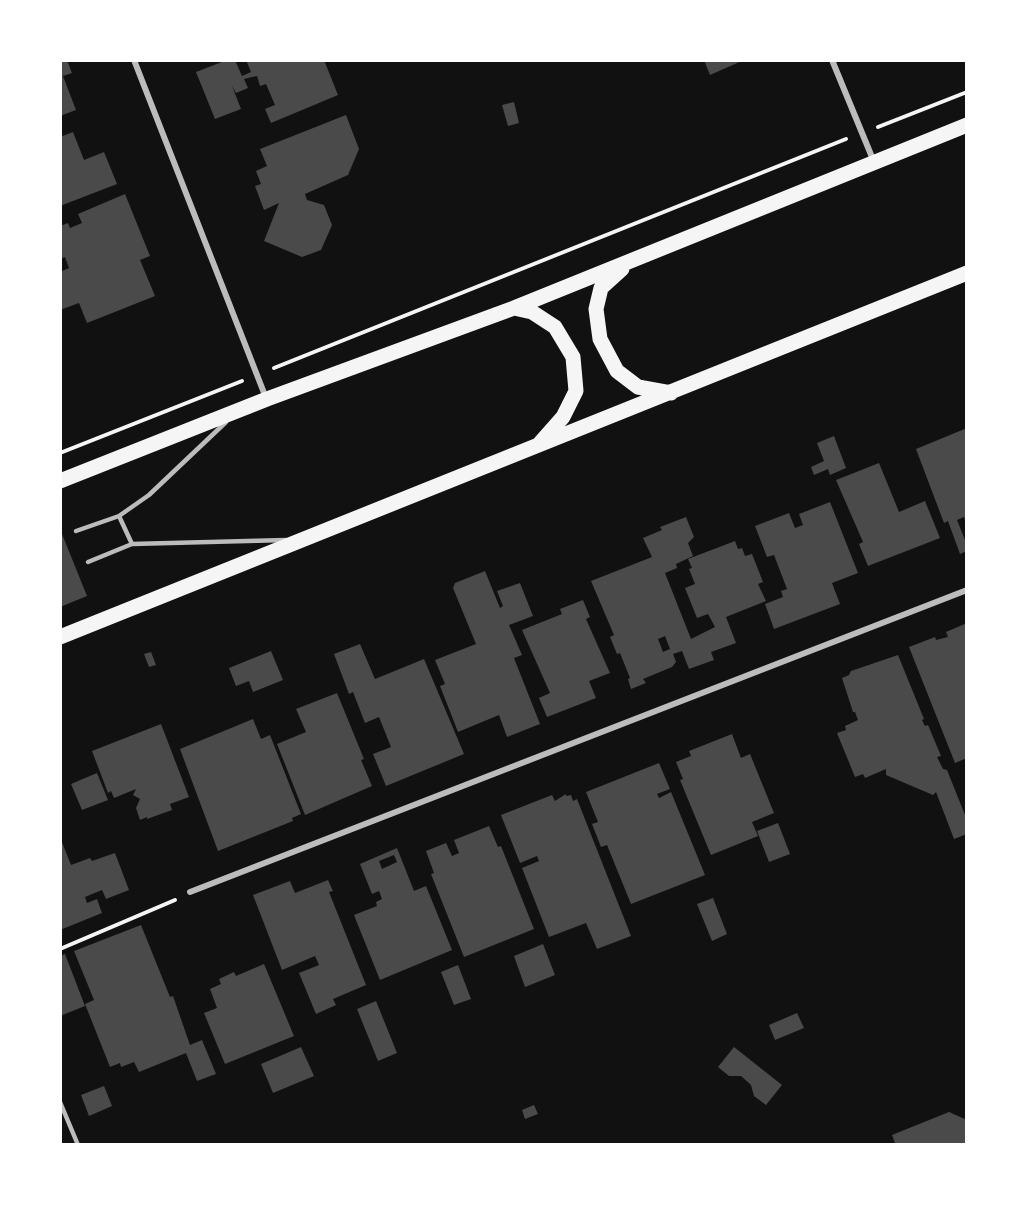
<!DOCTYPE html>
<style>
body{margin:0}
#map{position:relative;width:1027px;height:1205px;overflow:hidden;background:#111;font-family:Lato,sans-serif}
canvas{display:block}
.frame{position:absolute;inset:0;border:62px solid #fff;pointer-events:none}
</style>
<div id="map">
<canvas width="1027" height="1205"></canvas>
<div class="frame"></div>
</div>
<script>
const context = document.querySelector('canvas').getContext('2d');
context.lineJoin = 'round';
function fillPath(path, color) {
  context.fillStyle = color;
  context.fill(path, 'evenodd');
}
function poly(rows) {
  const path = new Path2D();
  for (const r of rows) {
    path.moveTo(r[0], r[1]);
    for (let i = 2; i < r.length; i += 2) path.lineTo(r[i], r[i + 1]);
  }
  return path;
}
function stroke(path, color, width, dash) {
  context.strokeStyle = color;
  context.lineWidth = width;
  context.lineCap = dash ? 'butt' : 'round';
  context.setLineDash(dash || []);
  context.stroke(path);
}
const building = poly([
 [60,60,67,60,72,73,63,76,76,110,60,116],
 [227,60,235,60,242,76,251,72,246,60,324,60,338,95,271,123,265,109,275,105,266,84,260,86,257,76,252,77,244,79,248,88,236,93,232,86,241,109,215,119,196,72],
 [704,60,744,60,710,75],
 [514,102,519,123,508,126,502,105],
 [346,115,359,149,348,175,305,194,307,200,324,205,332,225,321,250,302,257,264,241,279,203,264,210,255,186,261,184,256,171,267,166,260,149],
 [73,132,84,160,104,152,117,184,60,206,60,137],
 [125,194,150,256,140,260,155,296,87,323,79,303,60,310,60,272,69,268,65,257,60,259,60,226,68,223,70,228,82,223,78,214],
 [967,428,967,525,964,517,957,520,965,540,967,539,967,551,960,554,948,521,944,523,916,449],
 [834,436,846,468,830,475,828,469,814,475,811,467,824,461,817,443],
 [879,463,899,512,925,501,940,538,868,566,859,544,863,542,836,480],
 [830,502,858,573,832,583,840,604,774,629,765,604,783,597,781,591,787,589,774,555,767,557,755,526,789,513,795,528,803,525,799,514],
 [686,517,694,537,688,543,693,556,676,564,677,568,665,573,691,639,715,627,708,614,697,618,685,588,695,584,689,569,692,568,688,559,735,541,738,549,742,548,745,556,752,554,763,582,758,584,766,601,726,617,736,643,711,652,714,660,689,669,682,651,673,654,676,662,672,667,643,679,646,683,631,689,628,679,630,678,620,653,617,654,610,637,614,635,591,581,652,557,643,538,662,530,660,527],
 [665,636,670,649,663,652,658,639],
 [60,529,87,596,60,607],
 [485,571,500,608,503,606,497,591,520,583,533,616,509,625,522,655,514,658,540,724,507,737,499,715,458,732,440,686,445,684,435,660,476,644,453,588,455,583],
 [583,600,590,617,586,619,610,673,589,681,596,698,547,717,539,698,550,693,522,630,562,614,560,609],
 [967,623,967,758,955,763,909,647,935,637,936,640,948,637,946,632],
 [360,644,375,679,424,659,464,754,386,786,373,754,391,747,379,717,365,723,353,692,349,694,334,654],
 [271,651,283,680,253,692,249,681,236,686,229,668],
 [151,652,156,665,149,667,144,654],
 [898,655,924,719,922,720,925,726,928,725,941,756,937,757,943,769,947,770,967,820,967,834,954,839,936,792,933,795,886,775,886,769,865,778,863,774,855,777,837,733,846,730,845,726,858,720,855,712,853,712,842,678,849,675,851,671],
 [337,693,364,759,361,760,372,786,305,815,277,744,306,732,296,709],
 [253,719,261,739,270,735,301,814,292,818,293,821,218,851,180,749],
 [161,724,189,797,170,804,172,810,147,819,147,817,140,820,136,808,140,799,133,795,136,789,114,798,111,791,108,793,92,751],
 [732,734,741,758,750,754,774,813,752,822,758,836,711,855,680,780,683,779,676,762,691,756,689,751],
 [659,763,670,789,657,794,659,798,671,792,705,875,631,904,607,845,601,847,592,824,598,822,586,792],
 [97,773,108,800,82,810,71,784],
 [566,794,566,796,571,795,573,801,577,799,631,936,597,949,586,923,549,937,522,868,539,861,537,856,520,863,501,815,552,795,555,801],
 [778,823,790,854,769,862,757,831],
 [489,826,498,847,501,846,534,929,464,957,431,874,434,873,426,851,446,843,452,856,459,853,454,840],
 [60,837,71,865,90,858,92,861,115,853,129,890,106,899,102,890,85,897,87,903,97,899,102,913,60,930],
 [397,848,414,891,426,886,452,950,380,980,354,915,377,906,376,902,382,899,379,891,372,894,360,864],
 [394,855,397,862,382,869,379,861],
 [328,880,333,891,329,892,366,985,333,999,336,1005,316,1014,299,973,319,965,315,956,282,970,253,895,290,881,295,893],
 [713,898,727,934,712,941,697,904],
 [141,925,170,997,173,996,190,1045,202,1040,216,1074,197,1081,186,1053,139,1072,134,1062,121,1067,120,1063,110,1067,85,1004,94,1000,74,951],
 [543,944,555,975,525,987,514,956],
 [65,954,85,1006,60,1016,60,956],
 [264,964,294,1036,225,1064,204,1013,217,1008,210,989,221,984,219,979,234,972,236,976],
 [458,965,471,999,454,1005,441,972],
 [376,1001,397,1053,378,1061,357,1009],
 [797,1013,804,1028,775,1040,769,1025],
 [301,1047,314,1076,273,1093,261,1064],
 [734,1047,782,1085,766,1105,754,1096,751,1085,741,1076,729,1076,718,1067],
 [104,1086,112,1106,89,1116,81,1095],
 [534,1105,538,1114,525,1119,522,1110],
 [949,1112,967,1120,967,1145,891,1145,895,1143,892,1135]
]);
const path = poly([
 [878,127,967,92],
 [274,368,846,139],
 [60,453,242,381],
 [60,949,175,900]
]);
const service = poly([
 [119,516,132,544],
 [76,531,119,516,149,495,226,422],
 [88,562,132,544,286,540],
 [60,1102,78,1145]
]);
const minor = poly([
 [134,60,266,398],
 [832,60,874,162],
 [190,892,967,590]
]);
const primary = poly([
 [622,269,601,288,596,309,600,339,617,371,638,387,671,393],
 [514,308,532,312,555,327,573,357,576,391,563,417,540,443],
 [60,481,267,399,514,308,967,125],
 [60,637,967,273]
]);
fillPath(building, '#4a4a4a');
stroke(path, '#f5f5f5', 4);
stroke(service, '#bcbcbc', 4.5);
stroke(minor, '#bcbcbc', 6);
stroke(primary, '#f5f5f5', 15);
</script>
